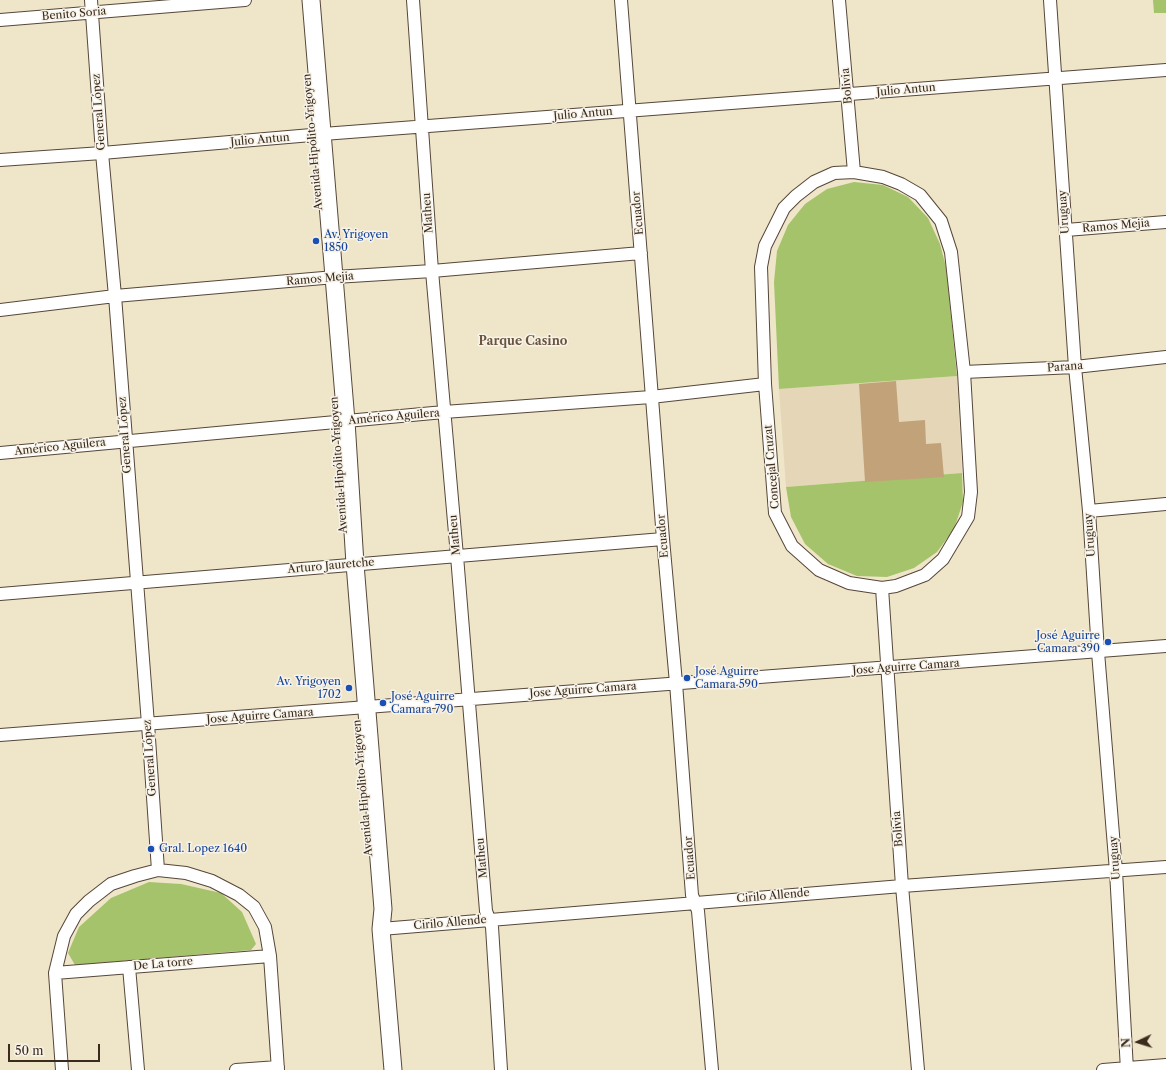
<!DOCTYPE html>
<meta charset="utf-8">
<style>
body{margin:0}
#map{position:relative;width:1166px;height:1070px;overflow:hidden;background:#efe5c9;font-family:"Libre Caslon Text",serif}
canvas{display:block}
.north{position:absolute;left:1118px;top:1022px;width:40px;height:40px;-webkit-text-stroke:3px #f7f3e8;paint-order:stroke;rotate:266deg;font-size:11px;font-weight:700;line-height:16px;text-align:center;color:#3b2a1e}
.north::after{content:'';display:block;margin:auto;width:14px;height:18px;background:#3b2a1e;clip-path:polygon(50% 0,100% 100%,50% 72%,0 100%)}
.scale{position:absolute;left:8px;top:1044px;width:92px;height:18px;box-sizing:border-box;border:2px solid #3b2a1e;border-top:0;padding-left:5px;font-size:12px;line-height:14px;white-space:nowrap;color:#3b2a1e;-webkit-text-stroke:3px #f7f3e8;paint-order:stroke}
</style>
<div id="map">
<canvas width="1166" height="1070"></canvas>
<div class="north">N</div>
<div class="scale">50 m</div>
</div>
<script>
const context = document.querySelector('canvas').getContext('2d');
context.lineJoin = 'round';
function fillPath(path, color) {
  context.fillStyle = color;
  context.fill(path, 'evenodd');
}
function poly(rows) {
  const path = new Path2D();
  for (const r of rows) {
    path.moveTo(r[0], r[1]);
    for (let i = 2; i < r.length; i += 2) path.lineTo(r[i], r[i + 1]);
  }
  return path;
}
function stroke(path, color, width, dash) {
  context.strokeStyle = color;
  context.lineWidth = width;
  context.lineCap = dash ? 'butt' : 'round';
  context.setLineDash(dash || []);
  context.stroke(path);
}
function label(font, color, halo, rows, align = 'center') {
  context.font = font + ' "Libre Caslon Text",serif';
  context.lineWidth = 3;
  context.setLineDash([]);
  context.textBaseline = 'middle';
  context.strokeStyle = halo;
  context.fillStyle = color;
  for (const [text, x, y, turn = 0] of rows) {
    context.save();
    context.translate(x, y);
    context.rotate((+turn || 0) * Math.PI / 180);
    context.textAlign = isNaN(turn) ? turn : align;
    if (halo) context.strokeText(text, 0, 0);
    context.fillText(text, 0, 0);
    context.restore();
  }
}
const built = poly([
 [957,376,962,473,786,487,779,389]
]);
const green = poly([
 [1153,0,1166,0,1166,13,1154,13],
 [854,182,883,185,908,197,928,218,940,244,946,267,957,376,779,389,774,282,777,251,788,225,805,204,827,189],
 [962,473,963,502,954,529,937,552,914,568,887,577,857,576,828,564,805,544,791,517,786,487],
 [149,882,181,884,221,893,242,912,256,944,251,950,75,965,68,953,79,927,111,898]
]);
const building = poly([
 [896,381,899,422,925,420,926,444,941,443,944,477,865,482,859,384]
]);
const street = poly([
 [91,0,102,153,115,296,148,724,158,870],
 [413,0,432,271,457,556,486,911,492,927,501,1070],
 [621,0,663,539,676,683,692,895,698,911,712,1070],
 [839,0,854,172],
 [1050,0,1075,367,1089,511,1098,652,1116,871,1127,1070],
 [0,20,245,0],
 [0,160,102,153,323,134,1166,70],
 [854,172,883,177,901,184,920,195,941,221,951,252,964,372,971,492,968,517,943,559,925,575,896,586,882,588,849,583,819,570,792,546,775,513,765,384,761,267,765,246,784,208,796,196,814,182,834,173,854,172],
 [1066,230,1166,222],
 [0,310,115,296,335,277,432,271,641,253],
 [964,372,1075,367,1166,357],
 [0,453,444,412,651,397,765,384],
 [1089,511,1166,504],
 [882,588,902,886,918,1070],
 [0,594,663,539],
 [0,735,1166,646],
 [381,929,902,886,1166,867],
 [129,967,138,1070],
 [55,973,270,956],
 [62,1070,55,973,64,936,76,914,89,901,111,884,135,876,158,870,186,873,212,881,239,895,254,907,265,927,270,956,278,1070],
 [236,1070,278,1067],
 [1103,1070,1166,1065]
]);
const secondary = poly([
 [311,0,346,421,355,564,383,909,381,929,393,1070]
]);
const markers = [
 [316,241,4,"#1a4fb4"],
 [1108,642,4,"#1a4fb4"],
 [687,678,4,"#1a4fb4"],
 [349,688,4,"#1a4fb4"],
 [383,703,4,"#1a4fb4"],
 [151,849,4,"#1a4fb4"]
];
const streetNames = [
 ["Benito Soria",74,14,-5],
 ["Bolivia",847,86,-95],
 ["Julio Antun",906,90,-5],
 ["General López",99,112,-94],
 ["Julio Antun",583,114,-5],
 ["Julio Antun",260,140,-5],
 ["Avenida Hipólito Yrigoyen",313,142,-95],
 ["Uruguay",1064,212,-94],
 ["Matheu",428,213,-94],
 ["Ecuador",638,213,-95],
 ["Ramos Mejia",1116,226,-5],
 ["Ramos Mejia",320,279,-5],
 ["Parana",1065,367,-4],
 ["Américo Aguilera",394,417,-5],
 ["General López",125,435,-94],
 ["Américo Aguilera",60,447,-6],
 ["Avenida Hipólito Yrigoyen",339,465,-94],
 ["Concejal Cruzat",772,467,-95],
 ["Matheu",455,535,-95],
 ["Uruguay",1090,535,-94],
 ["Ecuador",663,536,-95],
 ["Arturo Jauretche",331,566,-5],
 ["Jose Aguirre Camara",906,667,-4],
 ["Jose Aguirre Camara",583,690,-4],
 ["Jose Aguirre Camara",260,716,-4],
 ["General López",150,758,-94],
 ["Avenida Hipólito Yrigoyen",363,788,-95],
 ["Bolivia",898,829,-94],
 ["Matheu",482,858,-95],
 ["Ecuador",690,858,-94],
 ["Uruguay",1115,858,-94],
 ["Cirilo Allende",773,896,-5],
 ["Cirilo Allende",450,923,-5],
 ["De La torre",163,964,-5]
];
const transitNames = [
 ["Av. Yrigoyen",324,235],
 ["1850",324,248],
 ["José Aguirre",1100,636,"right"],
 ["Camara 390",1100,649,"right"],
 ["José Aguirre",695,672],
 ["Camara 590",695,685],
 ["Av. Yrigoyen",341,682,"right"],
 ["1702",341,695,"right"],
 ["José Aguirre",391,697],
 ["Camara 790",391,710],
 ["Gral. Lopez 1640",159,849]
];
const neighbourhoodNames = [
 ["Parque Casino",523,342]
];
fillPath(built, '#e5d6b7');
fillPath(green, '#a5c36a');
fillPath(building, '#c2a279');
stroke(street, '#564638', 14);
stroke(secondary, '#564638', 19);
stroke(street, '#fff', 12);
stroke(secondary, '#fff', 17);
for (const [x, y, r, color] of markers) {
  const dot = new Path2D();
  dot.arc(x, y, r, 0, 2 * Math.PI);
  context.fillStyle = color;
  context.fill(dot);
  stroke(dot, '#f7f3e8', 1.5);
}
label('11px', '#3b2a1e', '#f7f3e8', streetNames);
label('11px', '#164399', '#f7f3e8', transitNames, 'left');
label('bold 12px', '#6a543e', '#f7f3e8', neighbourhoodNames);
</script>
